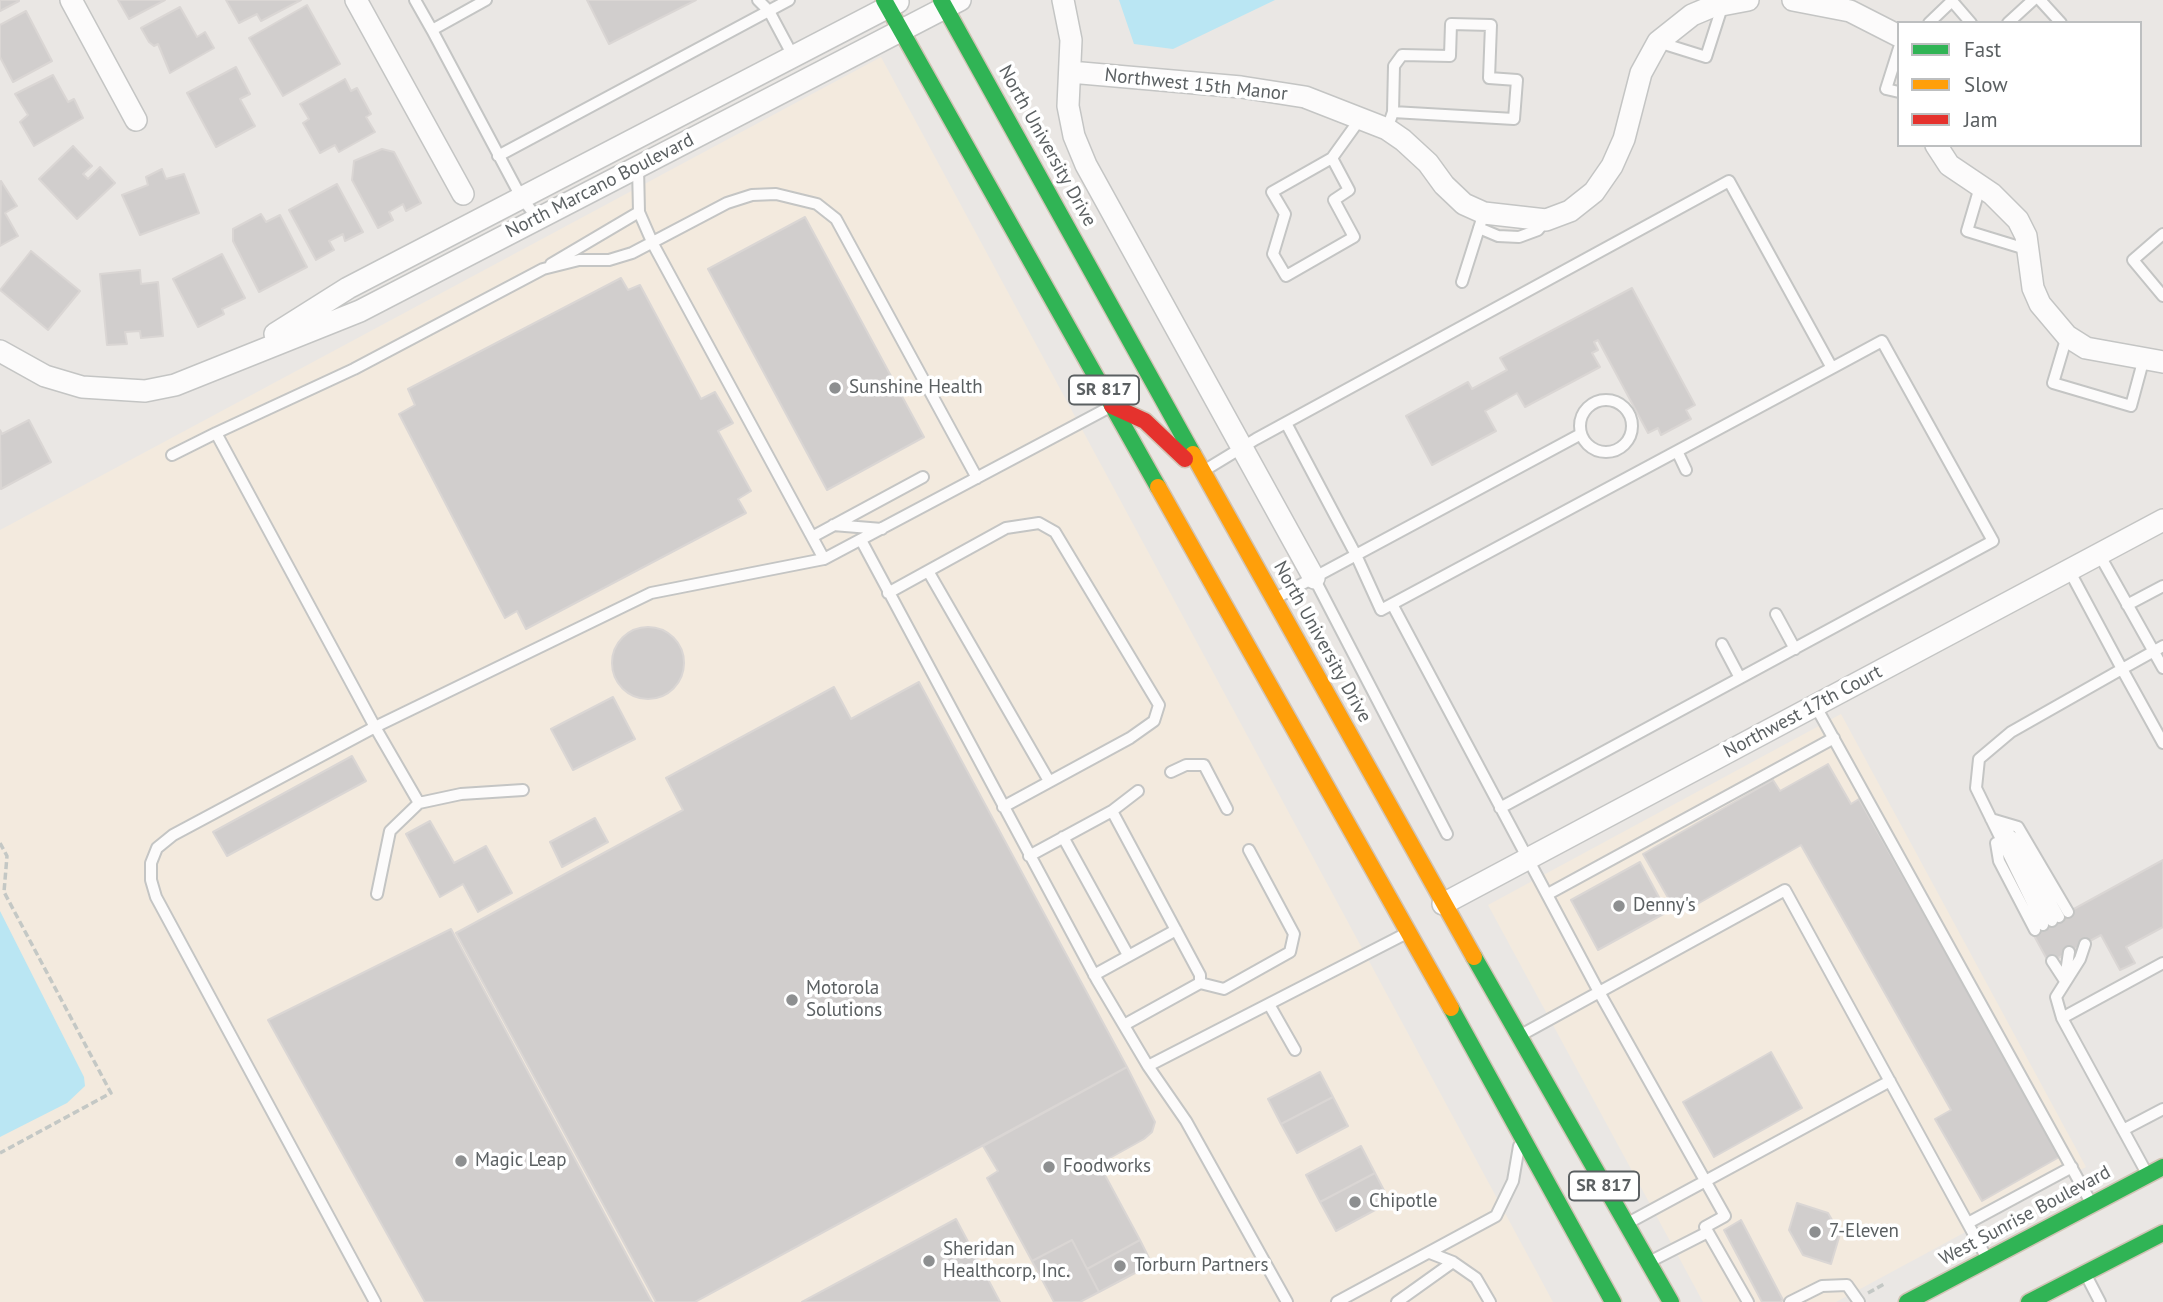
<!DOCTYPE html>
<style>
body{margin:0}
#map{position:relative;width:2163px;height:1302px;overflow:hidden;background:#eae7e4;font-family:"PT Sans",sans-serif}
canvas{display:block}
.legend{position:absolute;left:1897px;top:21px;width:245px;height:126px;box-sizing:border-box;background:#fff;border:2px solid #bdbfc0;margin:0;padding:9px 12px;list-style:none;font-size:21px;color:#5b6062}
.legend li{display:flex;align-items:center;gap:14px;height:35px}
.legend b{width:35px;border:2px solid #bdbfc0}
</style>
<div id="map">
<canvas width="2163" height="1302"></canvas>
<ul class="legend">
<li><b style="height:9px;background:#30b455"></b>Fast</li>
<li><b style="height:9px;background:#ff9f0a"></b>Slow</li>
<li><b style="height:9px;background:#e5322d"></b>Jam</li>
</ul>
</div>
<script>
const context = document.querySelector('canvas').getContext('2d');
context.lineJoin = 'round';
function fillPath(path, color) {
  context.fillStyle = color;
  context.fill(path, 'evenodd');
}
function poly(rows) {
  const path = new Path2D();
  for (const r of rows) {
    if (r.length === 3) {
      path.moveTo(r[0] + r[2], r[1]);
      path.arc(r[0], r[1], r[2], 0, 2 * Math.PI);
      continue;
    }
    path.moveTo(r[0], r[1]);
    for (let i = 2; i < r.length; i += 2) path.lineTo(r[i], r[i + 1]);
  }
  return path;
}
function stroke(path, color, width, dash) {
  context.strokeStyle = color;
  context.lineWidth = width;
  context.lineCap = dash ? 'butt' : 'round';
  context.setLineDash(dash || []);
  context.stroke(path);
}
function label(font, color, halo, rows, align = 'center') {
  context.font = font + ' "PT Sans",sans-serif';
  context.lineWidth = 7;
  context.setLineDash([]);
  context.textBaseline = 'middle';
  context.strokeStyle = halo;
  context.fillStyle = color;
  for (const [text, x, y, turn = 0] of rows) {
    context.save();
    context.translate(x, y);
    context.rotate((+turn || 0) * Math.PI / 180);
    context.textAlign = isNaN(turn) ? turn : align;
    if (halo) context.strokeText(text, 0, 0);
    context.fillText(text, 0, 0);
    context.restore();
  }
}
const commercial = poly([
 [881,57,1553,1302,0,1302,0,530],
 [1841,714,2086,1167,1836,1302,1703,1302,1488,905]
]);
const water = poly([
 [1119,0,1275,0,1173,49,1134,44],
 [0,911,84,1077,85,1086,67,1103,0,1137]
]);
const building = poly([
 [0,0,19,0,19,1,0,11,0,0],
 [118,0,165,0,129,19,118,0],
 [226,0,301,0,261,21,257,14,239,23,226,0],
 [587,0,696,0,609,44,587,0],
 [307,5,340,64,283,96,249,38,307,5],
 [180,7,197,37,205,32,214,48,170,73,158,44,154,46,149,42,141,28,180,7],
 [26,11,52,61,13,82,0,57,0,25,26,11],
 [236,67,250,94,240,99,255,126,216,147,187,93,236,67],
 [53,75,68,102,74,99,83,118,34,146,20,122,28,115,15,94,53,75],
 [345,79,351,91,357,88,371,114,366,117,375,132,339,152,335,145,320,153,303,123,309,119,300,104,345,79],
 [73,146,92,166,83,174,88,179,100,167,115,183,77,219,39,179,73,146],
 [382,149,394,152,421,203,406,211,403,204,389,212,393,220,378,228,352,180,354,161,382,149],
 [162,169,166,179,184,174,199,213,140,235,122,195,148,185,146,177,162,169],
 [1,181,17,206,5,213,18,236,0,246,1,181],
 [337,184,363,232,345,241,343,234,329,241,334,250,316,260,289,210,337,184],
 [261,214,266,222,280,215,307,267,259,292,233,241,233,229,261,214],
 [805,217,924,437,827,490,708,269,805,217],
 [31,251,80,291,48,330,0,290,31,251],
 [222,254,245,298,222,309,224,314,198,327,173,279,222,254],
 [140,270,141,284,158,282,163,336,141,338,140,331,125,332,127,344,107,345,100,274,140,270],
 [621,278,628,290,640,285,701,399,715,392,733,423,718,431,751,491,738,499,746,513,526,629,517,611,505,618,399,414,415,405,408,389,621,278],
 [1632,288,1695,405,1686,410,1691,419,1661,435,1658,428,1648,433,1598,340,1594,342,1598,350,1592,353,1600,367,1525,407,1517,393,1485,411,1496,431,1432,465,1406,416,1468,382,1472,389,1507,370,1500,358,1632,288],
 [29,420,51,462,1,489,0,430,2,434,29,420],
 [648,663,36],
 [919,682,1127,1067,695,1302,656,1302,456,933,683,810,666,778,834,687,851,719,919,682],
 [613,697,635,739,573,770,551,729,613,697],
 [352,756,366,781,227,856,213,832,352,756],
 [1828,764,1851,804,1859,799,2061,1156,1982,1201,1935,1119,1951,1110,1801,845,1678,915,1643,854,1773,780,1780,791,1828,764],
 [595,818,608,842,562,867,550,842,595,818],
 [430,821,454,863,486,846,512,893,478,912,463,884,440,897,406,834,430,821],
 [2163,860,2163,927,2126,947,2135,963,2120,970,2101,935,2049,963,2032,932,2163,860],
 [1640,862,1667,912,1598,950,1571,900,1640,862],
 [451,929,652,1302,425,1302,268,1020,451,929],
 [1771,1052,1802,1108,1714,1157,1683,1102,1771,1052],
 [1127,1067,1155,1122,1152,1132,1144,1139,1099,1164,1140,1240,1087,1269,1072,1240,1032,1261,987,1178,998,1171,983,1146,1127,1067],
 [1320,1072,1333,1097,1281,1124,1268,1099,1320,1072],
 [1333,1097,1348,1126,1297,1153,1281,1124,1333,1097],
 [1361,1146,1375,1173,1320,1202,1306,1175,1361,1146],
 [1375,1173,1390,1202,1336,1231,1320,1202,1375,1173],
 [1797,1203,1828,1213,1840,1234,1831,1264,1803,1255,1789,1230,1797,1203],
 [956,1219,1000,1302,802,1302,956,1219],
 [1741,1220,1783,1300,1780,1302,1762,1302,1724,1230,1741,1220],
 [1072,1240,1099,1292,1080,1302,1054,1302,1032,1261,1072,1240],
 [1140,1240,1152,1264,1099,1292,1087,1269,1140,1240]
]);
const path = poly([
 [0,843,7,856,4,892,111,1093,0,1153],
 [1868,1293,1886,1283]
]);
const lane = poly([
 [415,0,432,30],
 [486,0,432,30,521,197,531,210,541,217],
 [758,0,769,11,793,56],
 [2040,0,2061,23],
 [1929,23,1952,1,1971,23],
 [2008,23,2033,0],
 [1658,42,1706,57,1723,4],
 [1899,48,1886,89,1899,92],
 [1387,129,1393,112,1394,66,1402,55,1450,56,1451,24,1491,25,1489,78,1517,80,1514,119,1393,112],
 [498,156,789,0],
 [1332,158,1349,190,1334,200,1354,237,1286,276,1273,254,1285,214,1272,192,1332,158,1360,119],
 [638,167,639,212,653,244,824,559],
 [1980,187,1967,231,2029,250],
 [1479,228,1498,236,1519,237,1538,230,1546,220],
 [2163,234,2133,260,2163,296],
 [551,264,639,212],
 [1462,282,1481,222],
 [2067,336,2053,383,2131,406,2144,358],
 [1606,426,26],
 [1286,423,1356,555,1581,434],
 [1677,451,1686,470],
 [172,455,216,433],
 [1205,470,1256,439,1729,181,1832,368,1381,610,1356,555,1276,598],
 [833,525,882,529],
 [812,537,923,477],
 [861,540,1097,980,1148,1066,1186,1121,1287,1302],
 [2099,554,2163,668],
 [2069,570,2122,669,2163,646],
 [928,571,1049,781],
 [1314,578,1447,834],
 [888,593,1006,528,1039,523,1055,532,1159,705,1154,721,1130,738,1003,807],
 [1392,604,1599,992,1725,1216,1705,1227,1748,1302],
 [2127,605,2163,586],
 [1776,614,1795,649],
 [1722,644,1740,678],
 [1815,705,2089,1199],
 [1171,772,1186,765,1204,765,1227,809],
 [419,803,461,794,523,790],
 [1500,808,1993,541,1882,341,1832,368],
 [1112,811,1138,791],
 [1991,819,2018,827,2068,912],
 [1996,823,2015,839,2059,917],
 [2001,833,2052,921],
 [1063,837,1128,955],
 [1996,843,1999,861,2035,930],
 [1029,856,1112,811,1200,975,1200,983,1124,1025],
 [377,894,390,831,419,803,375,727,651,593,824,559,1110,407],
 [1548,894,1834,738],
 [2043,925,1976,788,1979,759,2011,732,2122,669,2163,743],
 [2085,944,2080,959,2056,997,2062,1018,2145,1170],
 [2052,961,2065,981],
 [1094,975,1176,930],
 [2065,979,2069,952],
 [1200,983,1224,989,1290,952,1294,934,1249,850],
 [1270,1006,1295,1050],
 [2062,1018,2163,963],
 [1521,1035,1785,890,1984,1253],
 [1148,1066,1405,934],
 [2123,1130,2163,1109],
 [1628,1223,1890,1081],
 [1968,1223,2072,1167],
 [1430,1253,1453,1262,1476,1278,1490,1302],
 [1651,1261,1708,1232],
 [2087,1277,2100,1302],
 [375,1302,156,897,151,880,151,863,157,848,173,835,375,727,216,433,354,369,543,269,579,260,609,260,632,253,727,203,752,195,776,194,817,204,836,219,977,478],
 [1337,1302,1496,1216,1513,1181,1519,1146],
 [1397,1302,1453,1262],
 [1790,1302,1822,1286,1847,1285,1859,1302]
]);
const street = poly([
 [71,0,136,120],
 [356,0,463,194],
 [1063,0,1071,40,1068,106,1074,136,1086,165,1314,578],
 [1793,0,1850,11,1899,36],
 [1070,72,1241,87,1305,97,1387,129,1403,140,1428,163,1444,185,1464,204,1484,213,1546,220,1570,211,1594,192,1612,166,1624,139,1641,73,1658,42,1692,15,1711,7,1748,0],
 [1936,145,1949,165,1992,194,2018,220,2026,236,2033,288,2040,304,2067,336,2086,348,2163,362],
 [275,334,348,288,898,2],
 [0,351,45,376,82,387,145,391,175,385,360,311,960,0],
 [1443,904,2163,520]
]);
const fast = poly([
 [884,0,1158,487],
 [941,0,1193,454],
 [1474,957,1671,1302],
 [1451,1008,1613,1302],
 [1907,1302,2163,1167],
 [2029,1302,2163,1233]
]);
const slow = poly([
 [1193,454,1474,957],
 [1158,487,1451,1008]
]);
const jam = poly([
 [1112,406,1145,421,1185,459]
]);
const markers = [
 [835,388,7,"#8d8f90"],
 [1619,906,7,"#8d8f90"],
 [792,1000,7,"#8d8f90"],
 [461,1161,7,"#8d8f90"],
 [1049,1167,7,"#8d8f90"],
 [1355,1202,7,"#8d8f90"],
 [1815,1232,7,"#8d8f90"],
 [929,1261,7,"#8d8f90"],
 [1120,1266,7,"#8d8f90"]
];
const shields = [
 [1104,390,70],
 [1604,1186,70]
];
const shieldNames = [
 ["SR 817",1104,390],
 ["SR 817",1604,1186]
];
const streetNames = [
 ["Northwest 15th Manor",1196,85,6],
 ["North University Drive",1047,146,61],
 ["North Marcano Boulevard",600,186,-27],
 ["North University Drive",1322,642,61],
 ["Northwest 17th Court",1803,712,-28],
 ["West Sunrise Boulevard",2025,1216,-28]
];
const poiNames = [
 ["Sunshine Health",849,388],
 ["Denny's",1633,906],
 ["Motorola",806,989],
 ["Solutions",806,1011],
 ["Magic Leap",475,1161],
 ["Foodworks",1063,1167],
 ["Chipotle",1369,1202],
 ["7-Eleven",1829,1232],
 ["Sheridan",943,1250],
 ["Healthcorp, Inc.",943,1272],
 ["Torburn Partners",1134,1266]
];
fillPath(commercial, '#f3eade');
fillPath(water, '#bae6f3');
fillPath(building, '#d1cecd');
stroke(building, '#dad6d4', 2);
stroke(lane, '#c4c5c4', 14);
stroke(street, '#c4c5c4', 24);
stroke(fast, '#d1c3b4', 19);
stroke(slow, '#d1c3b4', 19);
stroke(jam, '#d1c3b4', 19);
stroke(path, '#c4c8c5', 3.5, [7, 3.5]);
stroke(lane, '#fcfbfb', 10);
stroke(street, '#fcfbfb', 21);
stroke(fast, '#30b455', 16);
stroke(slow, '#ff9f0a', 16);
stroke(jam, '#e5322d', 16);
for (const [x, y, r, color] of markers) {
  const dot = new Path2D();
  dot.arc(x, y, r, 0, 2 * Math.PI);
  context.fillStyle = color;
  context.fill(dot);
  stroke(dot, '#fff', 2.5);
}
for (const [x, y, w] of shields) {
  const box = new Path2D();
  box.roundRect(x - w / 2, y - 14.5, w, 29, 5);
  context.fillStyle = '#fff';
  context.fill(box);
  stroke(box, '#5b6062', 2);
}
label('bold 18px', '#5b6062', null, shieldNames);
label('19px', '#5b6062', '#fff', streetNames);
label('19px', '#5b6062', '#fff', poiNames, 'left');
</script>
